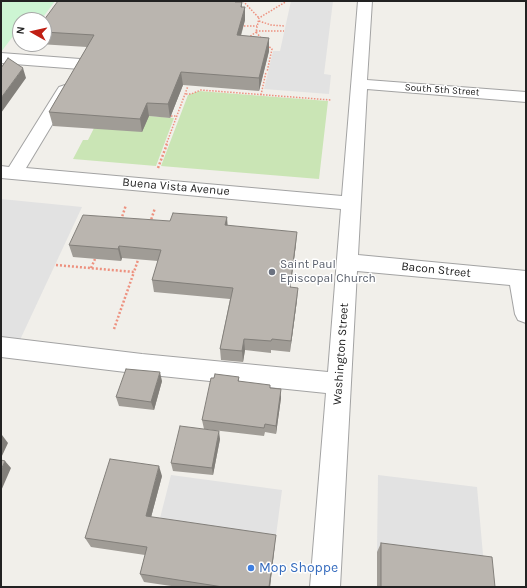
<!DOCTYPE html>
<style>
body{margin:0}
#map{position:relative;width:527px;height:588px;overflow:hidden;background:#f1efea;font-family:Karla,sans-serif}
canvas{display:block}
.frame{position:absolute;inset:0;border:2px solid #222;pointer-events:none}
.north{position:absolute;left:12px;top:12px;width:40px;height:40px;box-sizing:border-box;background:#fff;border:1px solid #a7a7a7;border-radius:50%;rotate:278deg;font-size:11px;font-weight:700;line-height:16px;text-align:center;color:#222}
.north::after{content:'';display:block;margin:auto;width:14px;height:18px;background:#c01f14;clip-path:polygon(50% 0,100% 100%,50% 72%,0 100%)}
</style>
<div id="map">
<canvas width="527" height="588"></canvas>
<div class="frame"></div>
<div class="north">N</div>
</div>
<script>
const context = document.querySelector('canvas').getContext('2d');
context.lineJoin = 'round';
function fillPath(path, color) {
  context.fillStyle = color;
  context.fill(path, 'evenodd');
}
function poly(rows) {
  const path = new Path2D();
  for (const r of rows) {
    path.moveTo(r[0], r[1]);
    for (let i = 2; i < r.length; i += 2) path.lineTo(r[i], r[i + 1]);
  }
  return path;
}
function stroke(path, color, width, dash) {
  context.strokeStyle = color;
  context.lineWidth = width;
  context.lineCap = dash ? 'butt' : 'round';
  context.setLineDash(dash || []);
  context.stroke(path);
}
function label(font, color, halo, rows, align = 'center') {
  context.font = font + ' Karla,sans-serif';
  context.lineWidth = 3;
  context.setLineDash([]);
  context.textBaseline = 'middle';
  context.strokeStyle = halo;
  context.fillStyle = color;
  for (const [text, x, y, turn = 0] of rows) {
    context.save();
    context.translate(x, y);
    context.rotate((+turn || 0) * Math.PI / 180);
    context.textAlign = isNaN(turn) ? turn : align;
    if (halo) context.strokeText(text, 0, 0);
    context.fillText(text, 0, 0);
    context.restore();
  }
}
const grass = poly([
 [199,91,328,101,319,179,161,166,188,95],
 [149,116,174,118,156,166,73,159,83,140,88,140,94,128]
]);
const park = poly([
 [1,1,55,1,41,20,20,20,20,31,17,31,1,52]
]);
const parking = poly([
 [291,1,333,1,324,74,331,75,329,94,264,89,273,51,280,51],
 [1,199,82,207,19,342,1,340],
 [171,475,282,490,275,543,158,526],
 [378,475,477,487,484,566,377,552]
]);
const pathFar1 = poly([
 [243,1,259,18],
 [259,21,271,25,285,26],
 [244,26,257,26],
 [256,31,284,31],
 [248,38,256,32],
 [261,38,256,32,259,18,287,1],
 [267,45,272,49,267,72],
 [186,94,191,94,201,90,331,100],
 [261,95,266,72],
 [171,116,177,116],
 [166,145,188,86]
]);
const path = poly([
 [158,168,167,144],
 [121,220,126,205],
 [150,223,155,208],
 [56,265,134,272,138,260],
 [91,268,95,259],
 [114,329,134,272]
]);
const minor = poly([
 [358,1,372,1,367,80,526,92,526,102,367,89,358,255,526,271,526,323,518,320,515,314,510,285,357,271,340,587,310,587,326,393,142,374,1,357,1,337,142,354,328,372,341,209,1,178,1,166,9,167,57,90,59,87,65,85,71,87,73,90,26,168,342,196,358,1],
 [1,53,80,59,85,61,88,64,85,67,80,69,1,63,1,53]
]);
const wall = poly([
 [236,2,242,2,242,7,245,7,245,20,241,36,269,38,269,51,259,91,183,85,170,118,149,116,142,132,53,126,49,112,87,47,39,44,44,44,44,20],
 [227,217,227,226,296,244,290,287,297,300,290,352,271,350,271,353,245,350,243,362,221,360,220,349,230,299,154,292,152,280,158,261,122,258,121,261,73,257,69,245,170,221],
 [239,377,239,381,270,388,281,398,276,434,265,432,264,436,204,429,202,420,214,378],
 [162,381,154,410,119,406,116,397],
 [220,439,213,475,173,471,171,463],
 [162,476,151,517,275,543,270,587,178,587,144,582,140,574,145,555,91,547,85,538],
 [381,543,495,587,377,587,377,552]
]);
const shadedWall = poly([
 [245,7,245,20,237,48,237,35],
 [269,38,269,51,259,91,259,78],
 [23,68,26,78,1,113,1,98],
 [181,72,183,85,170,118,168,104],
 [147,103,149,116,142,132,140,119],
 [227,217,228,230,225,225],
 [297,232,296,244,289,299,290,287],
 [119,246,122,258,121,261,118,249],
 [298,288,297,300,290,352,291,341],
 [244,339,245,350,243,362,242,351],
 [160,372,162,381,154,410,151,402],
 [281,389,281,398,276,434,276,426],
 [219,431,220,439,213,475,212,468],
 [2,435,8,443,1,458,1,437],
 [5,461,11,468,1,491,1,470],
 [159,466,162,476,149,525,146,516],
 [276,535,275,543,270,587,269,587]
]);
const building = poly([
 [58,1,235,1,235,2,242,2,241,7,245,7,237,35,269,38,259,78,181,72,168,104,147,103,140,119,49,112,94,35,44,32,44,20,58,1],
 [8,58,23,68,1,98,1,68,8,58],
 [173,213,227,217,225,225,297,232,290,287,298,288,291,341,272,339,271,341,244,339,242,351,220,349,233,288,152,280,161,250,119,246,118,249,69,245,83,215,170,221,173,213],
 [126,369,160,372,151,402,116,397,126,369],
 [215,374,239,377,238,381,270,385,270,388,281,389,276,426,265,424,264,428,202,420,211,378,214,378,215,374],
 [180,426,219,431,212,468,171,463,180,426],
 [110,459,159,466,146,516,276,535,269,587,223,587,140,574,147,547,85,538,110,459],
 [1,460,5,461,1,470,1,460],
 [381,543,492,557,495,587,381,587,381,543]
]);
const markers = [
 [272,272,4,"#6b7280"],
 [251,568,4,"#3f7fe0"]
];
const farStreetnames = [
 ["South 5th Street",442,90,4]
];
const streetNames = [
 ["Buena Vista Avenue",176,187,5],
 ["Bacon Street",436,270,6],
 ["Washington Street",341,354,-86]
];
const worshipNames = [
 ["Saint Paul",280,265],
 ["Episcopal Church",280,279]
];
const nearShopnames = [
 ["Mop Shoppe",259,568]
];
fillPath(grass, '#cae5b5');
fillPath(park, '#cdf5d3');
fillPath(parking, '#e2e2e2');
stroke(minor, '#a3a3a3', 2);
stroke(pathFar1, '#ed917f', 1.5, [1.5, 1.5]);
stroke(path, '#ed917f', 2.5, [2, 2]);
fillPath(minor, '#fff');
fillPath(wall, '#a09c96');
fillPath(shadedWall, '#827f7a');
fillPath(building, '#bab5af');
stroke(building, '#827f7a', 1);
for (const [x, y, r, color] of markers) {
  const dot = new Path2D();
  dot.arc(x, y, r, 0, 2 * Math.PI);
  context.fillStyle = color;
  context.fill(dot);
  stroke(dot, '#fff', 1.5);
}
label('10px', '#222', '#fff', farStreetnames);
label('12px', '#222', '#fff', streetNames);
label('12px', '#5b616d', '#fff', worshipNames, 'left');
label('14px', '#366cbe', '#fff', nearShopnames, 'left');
</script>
